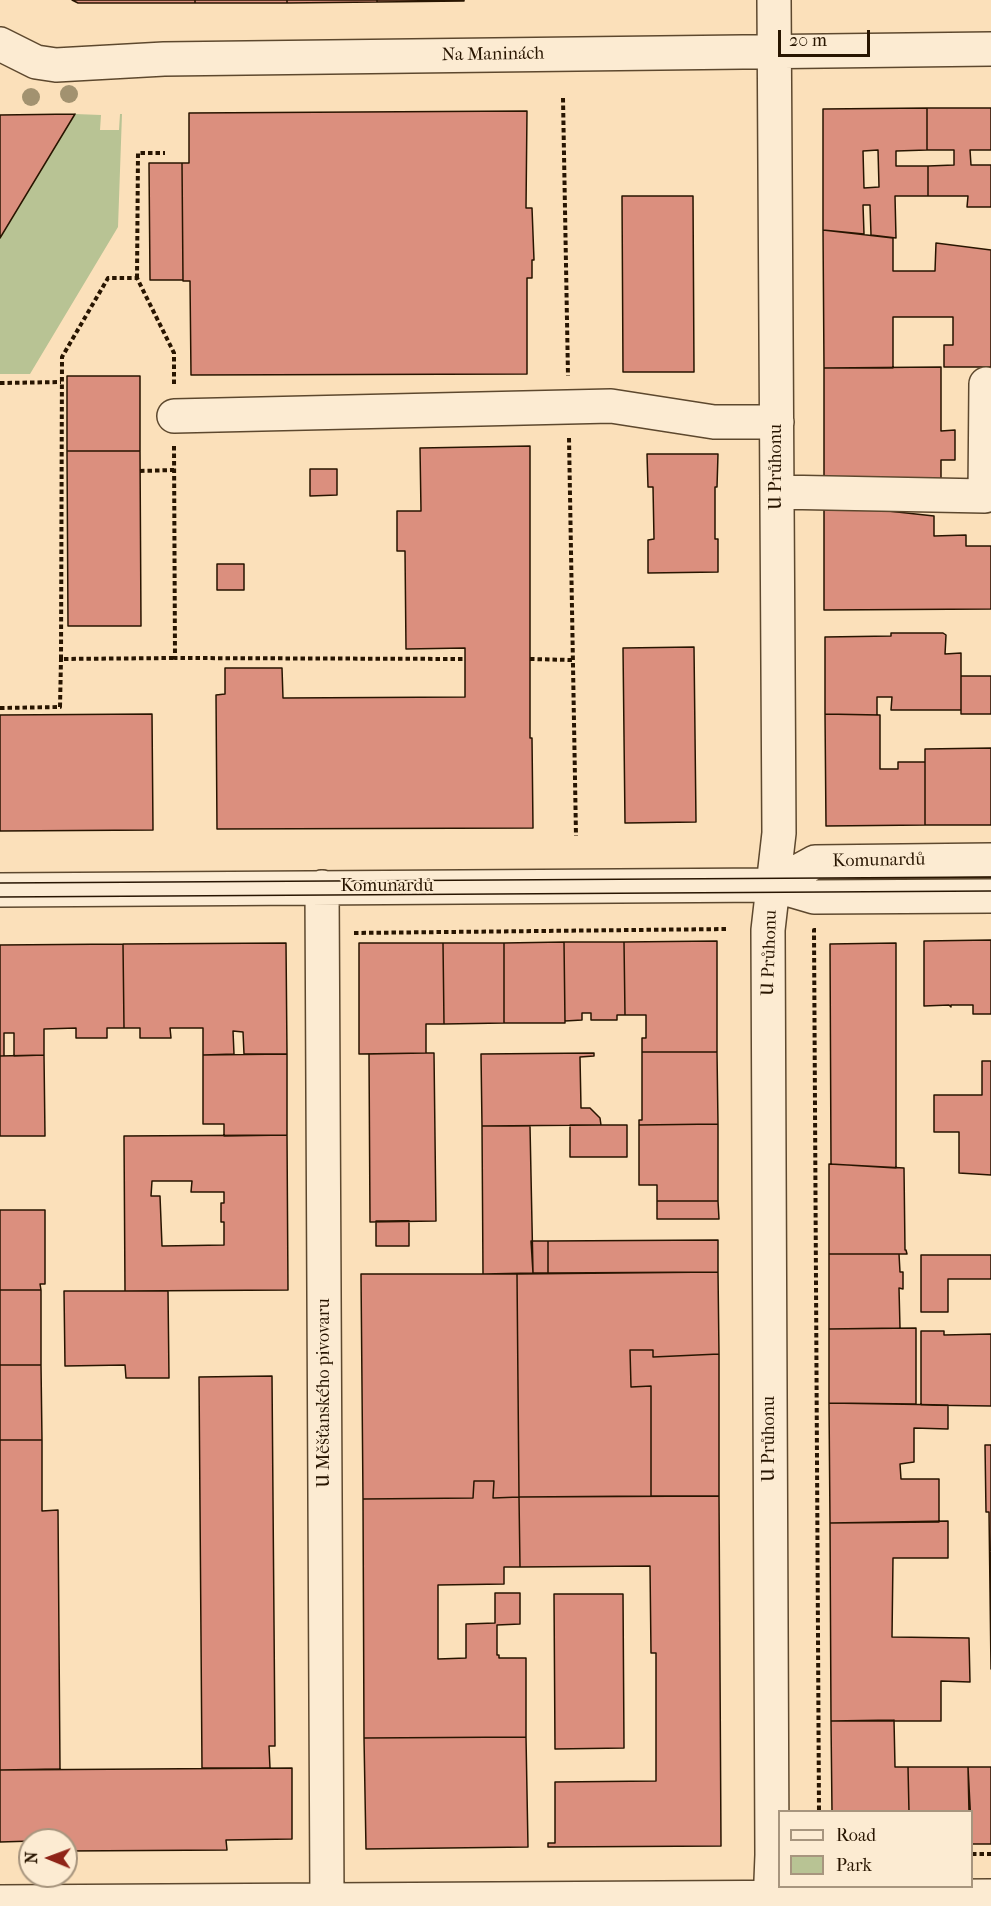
<!DOCTYPE html>
<meta charset="utf-8">
<style>
body{margin:0}
#map{position:relative;width:991px;height:1906px;overflow:hidden;background:#fbe0ba;font-family:"IM FELL French Canon",serif}
canvas{display:block}
.legend{position:absolute;left:778px;top:1810px;width:195px;height:78px;box-sizing:border-box;background:#fcebd2;border:2px solid #a7957e;margin:0;padding:8px 10px;list-style:none;font-size:18px;color:#281500}
.legend li{display:flex;align-items:center;gap:12px;height:30px}
.legend b{width:30px;border:2px solid #a7957e}
.north{position:absolute;left:18px;top:1828px;width:60px;height:60px;box-sizing:border-box;background:#fcebd2;border:2px solid #a7957e;border-radius:50%;rotate:271deg;font-size:16px;font-weight:700;line-height:24px;text-align:center;color:#281500}
.north::after{content:'';display:block;margin:auto;width:21px;height:27px;background:#8f2418;clip-path:polygon(50% 0,100% 100%,50% 72%,0 100%)}
.scale{position:absolute;left:778px;top:30px;width:92px;height:27px;box-sizing:border-box;border:3px solid #281500;border-top:0;padding-left:8px;font-size:18px;line-height:21px;white-space:nowrap;color:#281500;-webkit-text-stroke:4px #fcebd2;paint-order:stroke}
</style>
<div id="map">
<canvas width="991" height="1906"></canvas>
<ul class="legend">
<li><b style="height:8px;background:#fcebd2"></b>Road</li>
<li><b style="height:16px;background:#b8c394"></b>Park</li>
</ul>
<div class="north">N</div>
<div class="scale">20 m</div>
</div>
<script>
const context = document.querySelector('canvas').getContext('2d');
context.lineJoin = 'round';
function fillPath(path, color) {
  context.fillStyle = color;
  context.fill(path, 'evenodd');
}
function poly(rows) {
  const path = new Path2D();
  for (const r of rows) {
    path.moveTo(r[0], r[1]);
    for (let i = 2; i < r.length; i += 2) path.lineTo(r[i], r[i + 1]);
  }
  return path;
}
function stroke(path, color, width, dash) {
  context.strokeStyle = color;
  context.lineWidth = width;
  context.lineCap = dash ? 'butt' : 'round';
  context.setLineDash(dash || []);
  context.stroke(path);
}
function label(font, color, halo, rows, align = 'center') {
  context.font = font + ' "IM FELL French Canon",serif';
  context.lineWidth = 4.5;
  context.setLineDash([]);
  context.textBaseline = 'middle';
  context.strokeStyle = halo;
  context.fillStyle = color;
  for (const [text, x, y, turn = 0] of rows) {
    context.save();
    context.translate(x, y);
    context.rotate((+turn || 0) * Math.PI / 180);
    context.textAlign = isNaN(turn) ? turn : align;
    if (halo) context.strokeText(text, 0, 0);
    context.fillText(text, 0, 0);
    context.restore();
  }
}
const green = poly([
 [75,114,101,115,100,130,119,130,120,114,122,114,118,227,30,374,0,374,0,238]
]);
const building = poly([
 [72,0,195,0,195,3,78,3,72,0],
 [195,0,287,0,287,3,195,3,195,0],
 [287,0,377,0,377,2,287,3,287,0],
 [377,0,464,0,464,1,377,2,377,0],
 [927,108,927,150,896,151,896,166,928,166,928,196,895,196,896,238,871,235,870,205,863,205,864,234,823,230,823,109,927,108],
 [878,150,879,187,864,188,863,151,878,150],
 [927,108,991,108,991,150,970,150,971,165,991,165,991,207,967,207,968,196,928,196,928,166,954,165,954,150,927,150,927,108],
 [527,111,526,208,532,208,534,260,532,260,532,278,527,278,527,374,191,375,190,281,183,281,182,163,189,163,189,113,527,111],
 [75,114,0,238,0,115,75,114],
 [149,163,182,163,183,280,150,280,149,163],
 [622,196,693,196,694,372,623,372,622,196],
 [823,230,893,238,893,271,935,271,936,243,991,250,991,367,944,367,944,345,953,345,953,317,893,317,893,368,824,368,823,230],
 [941,367,941,431,955,430,955,460,941,460,941,485,824,487,824,368,941,367],
 [67,376,140,376,140,451,67,451,67,376],
 [530,446,530,738,532,738,533,828,217,829,216,695,225,694,225,668,282,668,283,698,465,697,465,648,406,649,405,551,397,551,397,511,421,511,420,448,530,446],
 [67,451,140,451,141,626,68,626,67,451],
 [647,454,718,454,717,487,715,487,715,539,718,539,718,572,648,573,648,540,654,539,653,487,648,487,647,454],
 [310,469,337,469,337,495,310,496,310,469],
 [824,504,934,516,934,536,966,535,966,546,991,546,991,609,824,610,824,504],
 [217,564,244,564,244,590,217,590,217,564],
 [891,633,943,633,946,635,945,654,961,653,961,710,891,710,892,697,877,697,877,715,825,714,825,637,891,636,891,633],
 [694,647,696,822,625,823,623,648,694,647],
 [961,676,991,676,991,714,961,714,961,676],
 [152,714,153,830,0,831,0,715,152,714],
 [825,714,880,715,880,769,898,769,898,762,925,762,925,825,826,826,825,714],
 [991,748,991,825,925,825,925,749,991,748],
 [991,940,991,1014,973,1014,973,1005,951,1005,951,1007,949,1005,924,1006,924,941,991,940],
 [717,941,717,1052,642,1052,642,1038,646,1038,646,1015,625,1015,624,942,717,941],
 [564,942,565,1023,504,1023,504,943,564,942],
 [564,942,624,942,625,1015,617,1015,617,1020,591,1020,591,1013,582,1013,582,1020,565,1021,564,942],
 [286,943,287,1054,244,1054,243,1032,233,1031,234,1054,203,1055,203,1028,170,1028,171,1038,140,1038,140,1028,124,1028,123,944,286,943],
 [359,943,443,943,444,1024,426,1024,426,1053,359,1054,359,943],
 [443,943,504,943,504,1023,444,1024,443,943],
 [896,943,896,1168,831,1164,830,944,896,943],
 [123,944,124,1028,107,1028,107,1038,76,1038,76,1028,44,1029,44,1055,14,1056,14,1033,4,1033,4,1056,0,1056,0,945,123,944],
 [642,1052,717,1052,718,1124,639,1125,639,1120,642,1120,642,1052],
 [426,1053,434,1053,436,1221,370,1222,369,1054,426,1053],
 [594,1053,594,1056,580,1057,581,1108,590,1108,600,1118,601,1125,482,1126,481,1054,594,1053],
 [287,1054,287,1135,224,1136,224,1124,203,1124,203,1055,287,1054],
 [44,1055,45,1136,0,1136,0,1056,44,1055],
 [982,1061,991,1061,991,1175,959,1173,959,1132,934,1132,934,1095,982,1095,982,1061],
 [718,1124,718,1201,657,1201,657,1185,639,1185,639,1125,718,1124],
 [570,1125,627,1125,627,1157,570,1157,570,1125],
 [482,1126,530,1126,533,1273,483,1274,482,1126],
 [287,1135,288,1290,125,1291,124,1136,287,1135],
 [152,1181,192,1181,191,1192,224,1192,224,1203,221,1203,221,1222,224,1222,224,1245,162,1246,160,1196,151,1196,152,1181],
 [829,1164,904,1168,905,1250,906,1250,907,1254,829,1254,829,1164],
 [657,1201,718,1201,719,1219,657,1219,657,1201],
 [0,1210,45,1210,45,1284,40,1284,41,1290,0,1290,0,1210],
 [376,1221,409,1221,409,1246,376,1246,376,1221],
 [718,1240,718,1272,548,1273,548,1241,718,1240],
 [531,1241,548,1241,548,1273,533,1273,531,1241],
 [829,1254,899,1254,900,1272,903,1272,903,1289,899,1288,900,1328,829,1329,829,1254],
 [921,1255,991,1255,991,1279,948,1279,948,1312,921,1312,921,1255],
 [718,1272,719,1354,653,1357,653,1350,630,1350,631,1387,651,1386,651,1496,519,1497,517,1274,718,1272],
 [361,1274,517,1274,519,1497,493,1498,494,1481,474,1481,473,1498,363,1499,361,1274],
 [0,1290,41,1290,41,1365,0,1365,0,1290],
 [64,1291,168,1291,169,1378,126,1378,125,1365,65,1366,64,1291],
 [916,1328,916,1404,829,1403,829,1329,916,1328],
 [921,1331,944,1331,944,1335,991,1334,991,1406,921,1405,921,1331],
 [630,1350,653,1350,653,1357,719,1354,719,1496,651,1496,651,1386,631,1387,630,1350],
 [0,1365,41,1365,42,1440,0,1440,0,1365],
 [272,1376,275,1746,269,1746,270,1768,202,1768,199,1377,272,1376],
 [829,1403,948,1405,948,1429,914,1428,914,1462,900,1464,901,1479,939,1479,939,1522,830,1523,829,1403],
 [0,1440,42,1440,42,1511,58,1510,60,1769,0,1770,0,1440],
 [985,1445,991,1445,991,1669,989,1512,986,1512,985,1445],
 [474,1481,494,1481,493,1498,519,1497,520,1567,504,1567,504,1584,438,1585,438,1659,466,1658,466,1624,495,1623,495,1593,520,1593,520,1624,497,1625,497,1655,499,1655,499,1658,526,1658,526,1737,364,1738,363,1499,473,1498,474,1481],
 [719,1496,721,1846,548,1847,548,1843,555,1843,555,1782,656,1781,656,1653,651,1653,650,1566,520,1567,519,1497,719,1496],
 [948,1521,948,1558,893,1558,892,1637,969,1638,970,1682,941,1681,941,1721,831,1721,830,1523,948,1521],
 [554,1594,623,1594,624,1748,555,1749,554,1594],
 [894,1720,895,1767,908,1767,909,1812,832,1812,831,1721,894,1720],
 [526,1737,528,1847,366,1849,364,1738,526,1737],
 [908,1767,968,1767,969,1812,909,1812,908,1767],
 [968,1767,991,1767,991,1844,972,1844,968,1767],
 [292,1768,292,1839,226,1840,227,1850,66,1851,66,1840,0,1842,0,1770,292,1768]
]);
const path = poly([
 [563,98,568,376],
 [137,278,138,153,165,153],
 [0,383,61,382],
 [174,384,174,353,137,278,108,278,62,357,61,659,175,658],
 [569,438,576,836],
 [174,446,175,658,465,659],
 [140,471,174,470],
 [530,659,572,660],
 [0,708,60,707,61,659],
 [816,930,814,930,819,1812],
 [354,933,727,929],
 [972,1854,991,1854]
]);
const minor = poly([
 [0,44,36,62,56,65,164,59,991,49],
 [174,416,611,406,714,422,777,422],
 [777,492,985,496,986,384],
 [773,885,815,862,991,860],
 [322,887,327,1899],
 [0,890,773,885,814,897,991,896],
 [0,1902,991,1896],
 [770,1906,772,1855,768,930,779,833,774,0]
]);
const tram = poly([
 [0,883,991,877],
 [0,897,991,891]
]);
const trees = [
 [69,94],
 [31,97]
];
const streetNames = [
 ["Na Maninách",493,55,-1],
 ["U Průhonu",777,467,-90],
 ["Komunardů",879,861,-1],
 ["Komunardů",387,887],
 ["U Průhonu",770,953,-88],
 ["U Měšťanského pivovaru",325,1393,-90],
 ["U Průhonu",770,1439,-90]
];
fillPath(green, '#b8c394');
fillPath(building, '#db8f7e');
stroke(building, '#281500', 1.5);
stroke(minor, '#5d482e', 36);
stroke(path, '#281500', 4, [4.5, 3]);
stroke(minor, '#fcebd2', 33);
stroke(tram, '#281500', 1.5);
context.fillStyle = '#a29270';
for (const [x, y] of trees) {
  context.beginPath();
  context.arc(x, y, 9, 0, 2 * Math.PI);
  context.fill();
}
label('18px', '#281500', '#fcebd2', streetNames);
</script>
